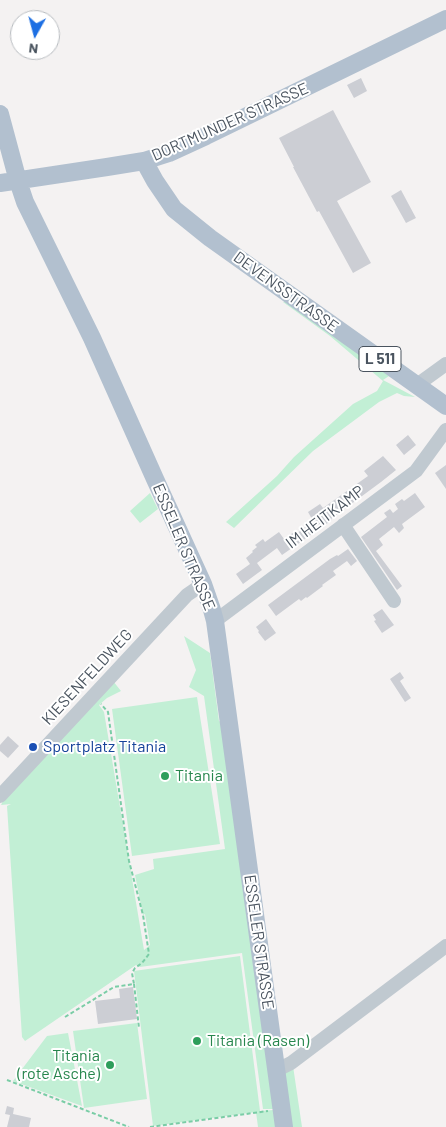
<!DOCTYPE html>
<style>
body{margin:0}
#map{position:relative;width:446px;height:1127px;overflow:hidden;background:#f4f2f2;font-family:Barlow,sans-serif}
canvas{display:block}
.north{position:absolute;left:10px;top:10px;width:50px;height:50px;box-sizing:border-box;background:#fff;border:1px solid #b7bbbf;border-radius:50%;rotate:187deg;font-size:14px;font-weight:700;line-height:20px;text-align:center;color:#4a545f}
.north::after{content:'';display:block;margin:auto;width:18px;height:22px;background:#1d6fe3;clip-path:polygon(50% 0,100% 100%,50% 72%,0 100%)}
</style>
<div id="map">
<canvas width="446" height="1127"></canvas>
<div class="north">N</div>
</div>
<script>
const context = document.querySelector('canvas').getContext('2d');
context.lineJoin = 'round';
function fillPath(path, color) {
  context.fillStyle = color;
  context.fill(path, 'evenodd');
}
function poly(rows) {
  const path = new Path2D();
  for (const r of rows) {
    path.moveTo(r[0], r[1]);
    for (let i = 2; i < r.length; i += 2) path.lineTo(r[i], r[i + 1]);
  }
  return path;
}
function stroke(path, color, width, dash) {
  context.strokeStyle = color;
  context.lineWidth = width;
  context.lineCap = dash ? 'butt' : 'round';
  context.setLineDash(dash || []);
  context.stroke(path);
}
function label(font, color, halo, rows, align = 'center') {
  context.font = font + ' Barlow,sans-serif';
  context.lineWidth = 4;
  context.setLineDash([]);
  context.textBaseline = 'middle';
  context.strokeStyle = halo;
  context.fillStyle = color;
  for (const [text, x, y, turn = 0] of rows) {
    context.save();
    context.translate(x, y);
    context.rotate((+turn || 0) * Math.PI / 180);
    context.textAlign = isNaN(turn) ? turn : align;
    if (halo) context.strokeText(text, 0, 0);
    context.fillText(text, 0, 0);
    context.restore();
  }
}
const green = poly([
 [287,301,389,376,383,380,415,397,404,396,397,393,379,402,313,451,234,528,226,522,277,476,294,457,353,404,377,391,383,381,330,336,283,302],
 [150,493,158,509,140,523,130,511],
 [184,636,210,653,219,721,223,723,276,1109,263,1109,242,953,140,967,136,965,25,1041,22,1037,7,806,11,804,1,805,6,795,113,681,121,691,107,698,99,705,104,712,144,950,150,945,145,914,143,915,135,875,154,869,153,859,225,849,204,696,189,687,196,670],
 [197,697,220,844,132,856,112,709],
 [240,956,260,1111,273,1110,276,1127,258,1127,256,1112,153,1126,134,971],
 [137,1023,147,1099,84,1108,73,1031],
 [68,1033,82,1106,13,1081,47,1036],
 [293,1066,302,1127,287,1127,280,1072]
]);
const building = poly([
 [361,78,367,91,354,98,347,85],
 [333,110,371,182,337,201,371,263,353,273,319,211,317,212,293,167,294,167,279,138],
 [401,190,416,218,406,223,391,196],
 [408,435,416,445,404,455,396,445],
 [383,456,396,470,381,482,331,519,332,520,282,555,277,548,257,563,262,570,243,584,236,574,250,564,246,558,253,552,252,551,257,547,255,545,263,539,265,542,279,532,284,539,294,532,296,534,308,525,307,523,312,519,308,512,320,504,323,508,368,476,364,471],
 [446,465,446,489,435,473],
 [415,493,425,507,402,524,404,528,399,533,394,527,379,539,383,545,376,551,402,586,397,590,361,537,387,517,384,513,390,509,393,513,398,509,395,504,402,499,404,501],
 [348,549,357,561,351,566,347,561,333,571,336,575,322,585,323,586,307,598,306,597,301,601,299,599,276,616,268,605,330,559,337,555,338,556],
 [382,609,394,625,382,633,374,621,376,620,373,615],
 [266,619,276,633,265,641,258,632,259,631,256,627],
 [400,672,404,678,400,681,411,698,405,702,390,679],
 [8,736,19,746,8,758,0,751,0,745],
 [133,987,137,1019,98,1024,95,1001,120,998,119,989],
 [7,1106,14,1108,13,1114,31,1118,29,1127,7,1127,10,1115,5,1114]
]);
const path = poly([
 [134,984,139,1028],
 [65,1017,114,987,134,984,132,973,135,968,142,963,149,954,143,915,129,861,108,712,101,704],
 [7,1080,129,1127],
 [150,1127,268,1111]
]);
const minor = poly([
 [417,385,446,364],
 [343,525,394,601],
 [215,621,416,471,446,430],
 [0,796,187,595,203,584],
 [277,1070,291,1063,446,946]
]);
const major = poly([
 [0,114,18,181,25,202,92,338,155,479,203,584,212,610,215,621,284,1127],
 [144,161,155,181,174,209,210,238,446,406],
 [0,183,107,167,144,161,169,153,206,136,446,19]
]);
const markers = [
 [33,747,5,"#1a4fb4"],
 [165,776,5,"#2e9e5b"],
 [197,1041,5,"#2e9e5b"],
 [110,1065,5,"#2e9e5b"]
];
const shields = [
 [380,359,42]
];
const shieldNames = [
 ["L 511",380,359]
];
const streetNames = [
 ["DORTMUNDER STRASSE",230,122,-24],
 ["DEVENSSTRASSE",286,292,36],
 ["IM HEITKAMP",325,517,-37],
 ["ESSELER STRASSE",184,547,67],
 ["KIESENFELDWEG",87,677,-47],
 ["ESSELER STRASSE",259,942,82]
];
const transitNames = [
 ["Sportplatz Titania",43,747]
];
const leisureNames = [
 ["Titania",175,776],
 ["Titania (Rasen)",207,1041],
 ["Titania",100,1056,"right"],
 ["(rote Asche)",100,1074,"right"]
];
fillPath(green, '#c2efd5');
fillPath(building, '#ccced4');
stroke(path, '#7acda6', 2, [4, 2.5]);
stroke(minor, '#c0c9d0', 14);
stroke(major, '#b2c0cf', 18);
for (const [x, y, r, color] of markers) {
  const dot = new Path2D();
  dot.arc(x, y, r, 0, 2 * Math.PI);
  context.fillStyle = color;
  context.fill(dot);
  stroke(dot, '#fff', 2);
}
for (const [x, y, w] of shields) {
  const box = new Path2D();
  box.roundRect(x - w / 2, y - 12.5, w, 25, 4);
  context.fillStyle = '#fff';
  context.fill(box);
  stroke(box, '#4a545f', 1);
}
label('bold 15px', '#4a545f', null, shieldNames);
label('16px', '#4a545f', '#fff', streetNames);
label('16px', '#164399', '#fff', transitNames, 'left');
label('16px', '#27864d', '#fff', leisureNames, 'left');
</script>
